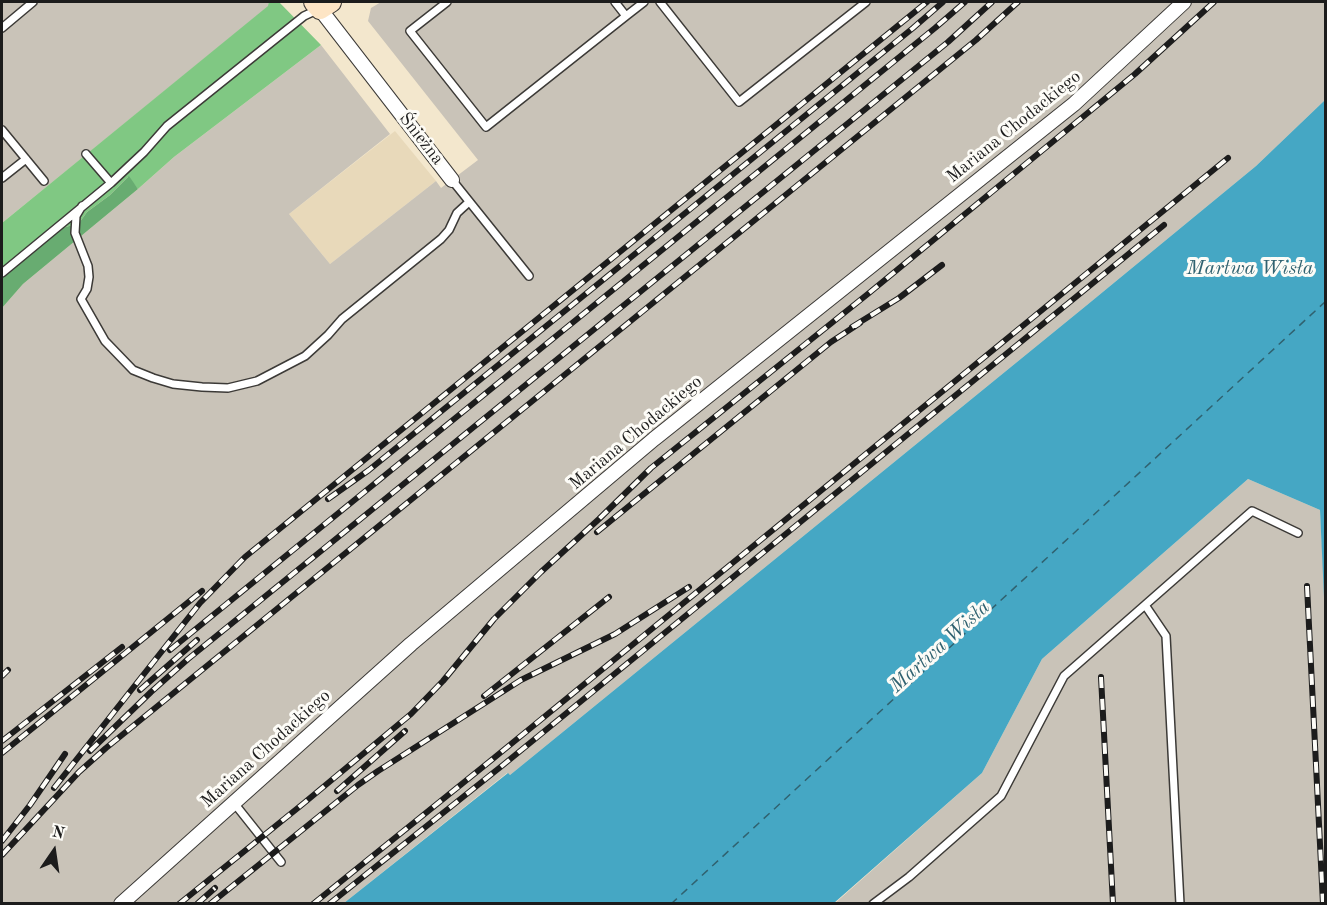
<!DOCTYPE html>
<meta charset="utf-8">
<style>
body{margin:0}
#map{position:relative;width:1327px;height:905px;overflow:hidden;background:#f3e7cd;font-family:"Old Standard TT",serif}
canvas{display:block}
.frame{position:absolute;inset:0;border:3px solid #1c1c1c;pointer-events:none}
.north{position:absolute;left:24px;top:821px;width:60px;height:60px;-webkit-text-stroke:4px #fdfcf7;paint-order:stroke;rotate:13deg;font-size:16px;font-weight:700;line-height:24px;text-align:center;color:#1c1c1c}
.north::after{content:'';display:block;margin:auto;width:21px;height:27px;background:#1c1c1c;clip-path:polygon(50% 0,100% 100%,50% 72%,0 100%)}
</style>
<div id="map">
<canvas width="1327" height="905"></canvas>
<div class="frame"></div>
<div class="north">N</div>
</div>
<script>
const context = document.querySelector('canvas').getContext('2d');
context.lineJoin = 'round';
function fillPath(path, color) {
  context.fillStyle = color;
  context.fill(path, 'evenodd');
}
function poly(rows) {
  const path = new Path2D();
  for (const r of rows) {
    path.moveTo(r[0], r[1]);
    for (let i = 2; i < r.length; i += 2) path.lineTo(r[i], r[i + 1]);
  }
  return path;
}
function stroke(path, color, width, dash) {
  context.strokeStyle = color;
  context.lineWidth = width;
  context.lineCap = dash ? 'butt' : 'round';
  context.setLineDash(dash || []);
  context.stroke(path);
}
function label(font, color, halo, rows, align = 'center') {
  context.font = font + ' "Old Standard TT",serif';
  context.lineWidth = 6;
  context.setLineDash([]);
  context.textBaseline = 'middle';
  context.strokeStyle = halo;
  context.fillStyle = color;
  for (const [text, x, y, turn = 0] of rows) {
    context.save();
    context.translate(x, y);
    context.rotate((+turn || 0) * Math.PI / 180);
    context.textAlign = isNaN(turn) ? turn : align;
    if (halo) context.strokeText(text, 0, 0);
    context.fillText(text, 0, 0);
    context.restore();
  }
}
const built = poly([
 [395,131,436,181,330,264,289,214]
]);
const industrial = poly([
 [2,2,269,2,269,6,2,223],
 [381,2,1325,2,1325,100,1256,166,1087,305,510,775,507,773,344,903,2,903,2,308,23,284,138,189,174,157,321,45,390,134,289,214,330,264,436,181,441,188,478,160,368,21,371,8],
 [1248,479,1320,510,1326,619,1325,903,834,904,982,773,1042,659]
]);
const green = poly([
 [269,2,279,2,321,45,174,157,138,189,128,177,110,195,87,212,79,223,56,230,2,277,2,223,268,6]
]);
const forest = poly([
 [129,176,138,189,23,284,2,308,2,277,56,230,79,223,87,212,110,195]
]);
const water = poly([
 [1325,100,1325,619,1320,510,1248,479,1042,659,982,773,834,903,344,903,508,773,510,775,1087,305,1256,166]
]);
const ferry = poly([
 [671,904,1326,301]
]);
const lane = poly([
 [447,2,410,31,486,127,626,16,615,2],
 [660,2,739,102,866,2],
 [626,16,644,2],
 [2,28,33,2],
 [2,130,44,181],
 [86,154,111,183],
 [2,178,26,159],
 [452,180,529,276],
 [82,206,76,216,75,233,88,266,89,277,87,289,81,299,105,341,133,370,153,378,173,384,202,387,228,388,257,381,305,356,328,335,342,319,441,239,449,230,457,213,469,202],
 [2,273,111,183,144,152,167,126,304,16,317,10],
 [1145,605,1252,511,1298,533],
 [234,803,281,862],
 [873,904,909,877,1001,796,1064,676,1145,605,1166,636,1180,904]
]);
const street = poly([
 [320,9,452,180],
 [121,904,411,644,654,439,1074,104,1184,2]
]);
const secondary = poly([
 [314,2,320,9,331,2]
]);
const rail = poly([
 [852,327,899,298,942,265],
 [328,499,369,470,913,28,943,2],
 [597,532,831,342,860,323],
 [1307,586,1323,904],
 [170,650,935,28,965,2],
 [2,676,8,670],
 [1101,677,1113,904],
 [140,690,197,640],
 [484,696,609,597],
 [2,741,122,647],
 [90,751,151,692,188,659,948,42,992,2],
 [2,753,202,591],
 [54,788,200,603,245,557,927,2],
 [337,791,405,731],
 [2,841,30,805,65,754],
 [2,855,79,772,106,748,976,40,1018,2],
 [179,904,304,803,411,714,443,681,494,619,541,572,599,519,651,468,869,293,1135,74,1214,2],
 [197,904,215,888],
 [210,904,358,785,378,771,521,680,615,634,689,587],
 [313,904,489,762,1228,158],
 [329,904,503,765,1164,225]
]);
const streetNames = [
 ["Mariana Chodackiego",1014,127,-39],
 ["Śnieżna",421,139,52],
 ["Mariana Chodackiego",636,433,-40],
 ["Mariana Chodackiego",266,749,-42]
];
const waterNames = [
 ["Martwa Wisła",1250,269],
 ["Martwa Wisła",940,647,-42]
];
fillPath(built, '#e8d9ba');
fillPath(industrial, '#c9c3b8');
fillPath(green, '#80c883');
fillPath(forest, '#68ac71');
fillPath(water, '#45a7c4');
stroke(ferry, '#306270', 1.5, [8, 6]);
stroke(lane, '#3c3a37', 10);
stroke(street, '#3c3a37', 16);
stroke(secondary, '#3c3a37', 22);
stroke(lane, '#fff', 7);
stroke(street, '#fff', 14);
stroke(secondary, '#fde5c5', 20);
stroke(rail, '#1c1c1c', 6);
stroke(rail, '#fdfcf7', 4, [11]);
label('18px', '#1c1c1c', '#fdfcf7', streetNames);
label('italic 20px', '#306270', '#fdfcf7', waterNames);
</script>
